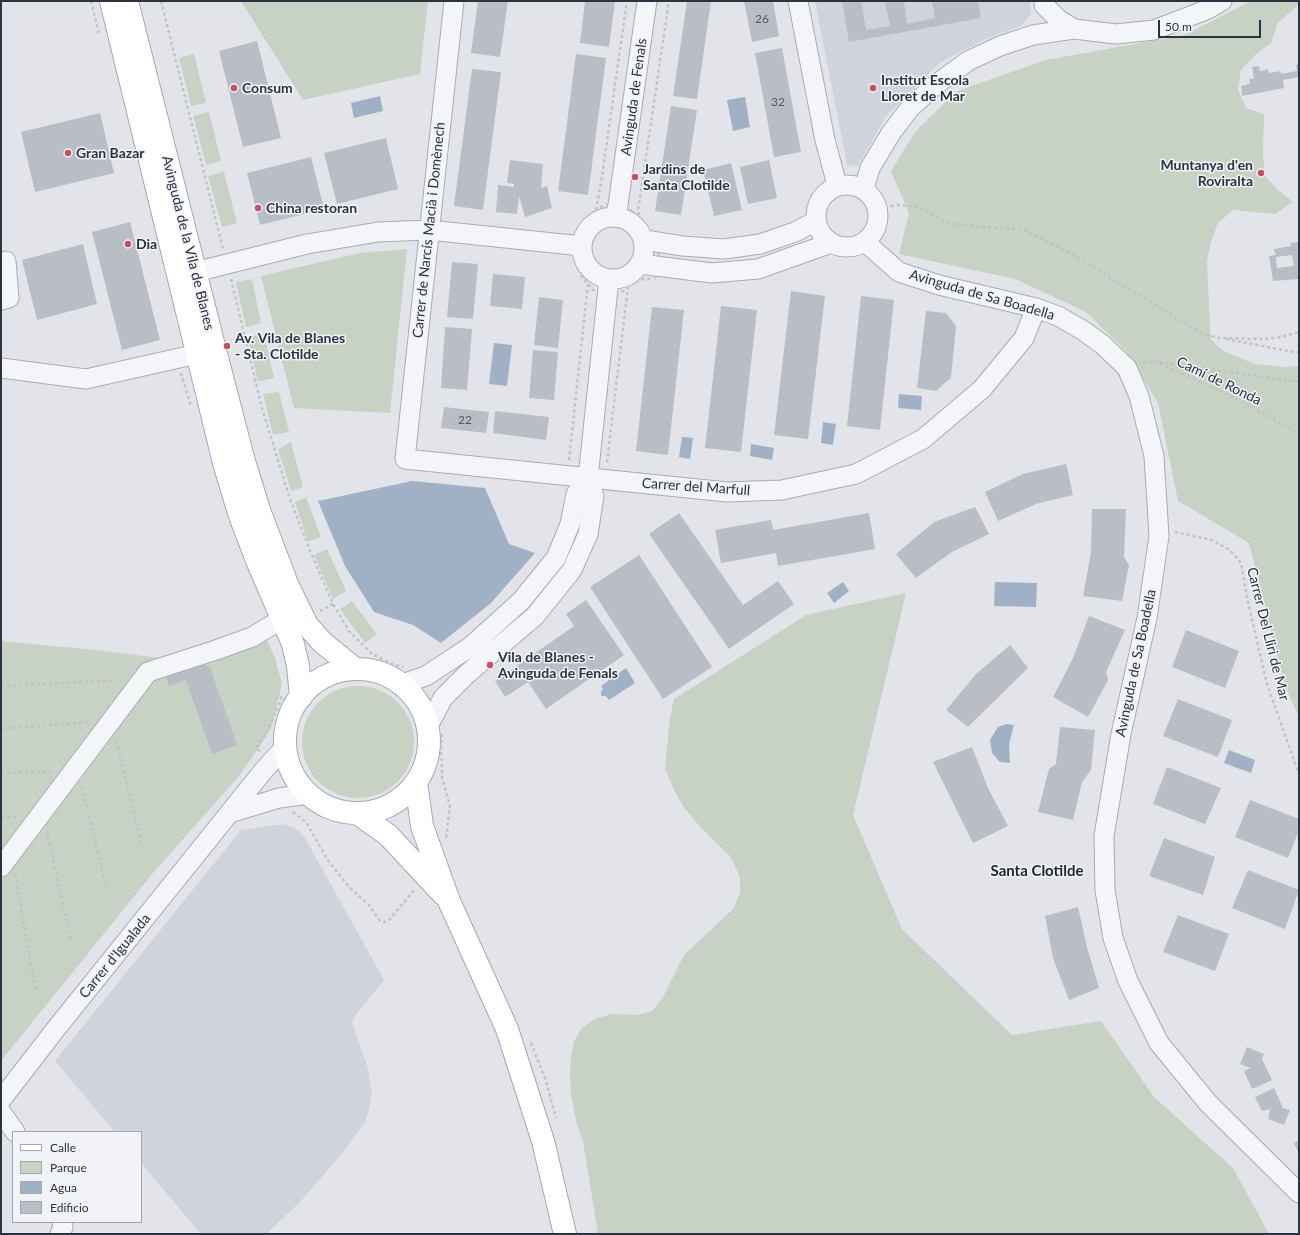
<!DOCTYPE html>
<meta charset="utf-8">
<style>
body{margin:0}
#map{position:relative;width:1300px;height:1235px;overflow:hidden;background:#e2e4e9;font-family:Lato,sans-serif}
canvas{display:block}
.frame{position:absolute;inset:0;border:2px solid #2b3240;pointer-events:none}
.legend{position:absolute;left:12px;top:1131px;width:130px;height:92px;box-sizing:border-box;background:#f1f3f7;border:1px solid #a2a6ae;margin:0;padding:5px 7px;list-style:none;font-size:12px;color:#2b3240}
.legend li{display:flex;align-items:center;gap:8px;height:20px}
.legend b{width:20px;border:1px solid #a2a6ae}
.scale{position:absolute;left:1158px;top:20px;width:103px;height:18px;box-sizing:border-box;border:2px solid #2b3240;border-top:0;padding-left:5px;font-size:12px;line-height:14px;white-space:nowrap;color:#2b3240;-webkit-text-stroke:3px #f1f3f7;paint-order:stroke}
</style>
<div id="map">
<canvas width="1300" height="1235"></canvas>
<div class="frame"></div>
<ul class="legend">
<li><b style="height:5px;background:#fff"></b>Calle</li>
<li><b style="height:11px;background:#c7d2c4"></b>Parque</li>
<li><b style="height:11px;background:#a0b1c6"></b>Agua</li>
<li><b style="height:11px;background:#b9bec6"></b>Edificio</li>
</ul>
<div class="scale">50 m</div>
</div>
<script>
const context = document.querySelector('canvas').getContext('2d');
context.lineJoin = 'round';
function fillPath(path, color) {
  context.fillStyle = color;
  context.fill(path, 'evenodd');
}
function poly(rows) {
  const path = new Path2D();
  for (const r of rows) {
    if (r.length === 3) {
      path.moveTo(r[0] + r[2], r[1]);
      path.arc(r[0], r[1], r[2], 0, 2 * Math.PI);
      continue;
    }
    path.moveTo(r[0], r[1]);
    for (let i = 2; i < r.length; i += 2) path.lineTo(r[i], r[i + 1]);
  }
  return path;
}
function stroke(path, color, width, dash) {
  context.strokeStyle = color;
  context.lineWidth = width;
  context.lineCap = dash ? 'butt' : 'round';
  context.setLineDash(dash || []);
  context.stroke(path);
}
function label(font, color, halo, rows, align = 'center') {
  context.font = font + ' Lato,sans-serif';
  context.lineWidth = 3;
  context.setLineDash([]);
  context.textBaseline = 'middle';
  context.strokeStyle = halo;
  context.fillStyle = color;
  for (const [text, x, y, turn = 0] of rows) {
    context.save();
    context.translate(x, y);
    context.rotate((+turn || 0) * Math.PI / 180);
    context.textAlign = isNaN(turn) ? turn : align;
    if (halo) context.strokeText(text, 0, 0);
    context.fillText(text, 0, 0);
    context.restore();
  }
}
const built = poly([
 [815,1,1029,1,1030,3,1031,14,1021,26,988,38,941,62,887,115,858,166,847,165],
 [283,824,290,826,300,832,305,838,384,980,355,1016,352,1023,367,1065,372,1094,369,1110,365,1122,339,1157,299,1203,266,1234,201,1234,141,1163,141,1132,115,1132,55,1061,241,830]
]);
const green = poly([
 [241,1,428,1,420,74,303,100],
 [1251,1,1299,1,1299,4,1278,23,1271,43,1255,55,1241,70,1238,90,1246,108,1264,114,1263,156,1265,176,1278,190,1293,202,1275,214,1233,210,1218,223,1211,242,1207,261,1210,329,1211,339,1217,346,1226,352,1245,360,1255,364,1285,367,1299,366,1299,717,1285,686,1249,543,1178,501,1158,403,1127,352,1086,312,1015,279,899,254,909,213,891,171,915,132,957,91,1046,60,1185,35],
 [194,54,206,103,191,106,179,58],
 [209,112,221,161,206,165,193,116],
 [224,172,237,223,222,227,208,176],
 [407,249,390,413,294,408,261,276,360,253],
 [252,279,261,323,246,327,236,282],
 [264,334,274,378,258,381,248,337],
 [279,392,289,432,273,435,263,394],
 [291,442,303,487,291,491,278,449],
 [306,497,321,537,308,542,295,502],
 [327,549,346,591,333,599,314,555],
 [906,593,853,815,902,929,1012,1035,1101,1021,1154,1097,1233,1168,1269,1234,598,1234,583,1141,577,1125,571,1094,570,1073,571,1057,574,1041,582,1028,595,1019,611,1014,637,1015,652,1011,662,999,684,955,733,909,740,893,740,877,730,856,701,828,683,806,675,792,665,769,670,717,674,699,806,615],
 [352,601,377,634,365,643,340,609],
 [260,624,275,658,282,684,271,729,240,775,153,873,1,1061,1,641,96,650,160,658],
 [358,742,56]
]);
const water = poly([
 [380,96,383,111,354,118,351,103],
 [745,97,750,127,733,131,727,100],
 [494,343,512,345,507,386,489,384],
 [899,394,922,396,921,410,898,408],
 [823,422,836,424,833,445,821,443],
 [682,437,693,438,690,459,679,457],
 [751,444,774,448,772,460,750,456],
 [412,481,485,488,509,544,535,553,491,603,441,643,413,625,374,612,345,566,318,501],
 [843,582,849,591,834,603,827,593],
 [995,582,1037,583,1036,607,994,606],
 [626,668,635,683,609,700,606,696,601,696,601,691,603,689,601,686],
 [1006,724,1014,725,1009,744,1010,763,1000,762,992,753,990,740,998,727],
 [1229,750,1255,760,1251,773,1224,763]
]);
const building = poly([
 [478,1,508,1,500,57,471,53],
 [585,1,615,1,609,47,580,43],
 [687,1,711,1,697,99,673,96],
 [744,1,773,1,779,36,752,42],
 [842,1,861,1,866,30,890,26,885,1,904,1,907,24,935,18,932,1,978,1,981,18,849,42],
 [257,41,281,138,243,147,219,51],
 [782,48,801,152,774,157,755,53],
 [576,54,606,58,588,195,558,191],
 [1299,64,1299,77,1283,80,1284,88,1242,96,1241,86,1250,84,1249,79,1254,78,1252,67,1259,66,1260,71,1268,69,1269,73,1281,71,1281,74,1297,71,1296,65],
 [472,69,501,72,483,210,454,206],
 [671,106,697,110,681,215,655,211],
 [100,113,114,173,35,192,21,132],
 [386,138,398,189,337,204,324,153],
 [311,157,324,209,260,225,247,173],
 [510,160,543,164,541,188,547,186,552,208,525,217,519,196,517,214,496,212,498,185,514,187,514,184,507,183],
 [769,160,777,198,748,204,740,167],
 [731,163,742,210,714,216,703,170],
 [130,222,160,340,122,350,92,232],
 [1299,242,1299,279,1273,281,1269,256,1276,255,1274,249,1291,246,1290,243],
 [1292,255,1294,266,1277,268,1276,257],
 [83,244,97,304,37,320,22,260],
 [452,262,478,264,473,319,447,317],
 [493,274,525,277,522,309,490,306],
 [791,291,825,296,808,439,774,435],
 [861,296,894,300,880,430,847,426],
 [539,297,563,300,558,348,534,345],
 [721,306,757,310,741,452,705,448],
 [652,307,684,310,668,455,636,451],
 [926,311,946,313,956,326,951,378,936,391,917,388],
 [445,327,472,329,467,390,441,388],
 [533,350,558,352,554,400,529,398],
 [444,407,489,412,486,433,441,428],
 [495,411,549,417,546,440,493,433],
 [1066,464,1073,495,1036,504,998,521,985,492,1023,474],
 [975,507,989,534,952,552,916,578,896,554,934,522],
 [1092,509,1126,509,1124,557,1129,565,1122,601,1083,596,1091,553],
 [679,513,743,605,778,581,794,604,729,649,649,534],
 [869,513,875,549,778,566,776,553,721,563,715,530,771,520,773,530],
 [639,555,712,667,663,699,590,587],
 [586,600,624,655,546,709,528,682,505,697,495,681,574,626,566,614],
 [1089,616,1125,630,1106,672,1108,680,1088,717,1053,697,1073,658],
 [1186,630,1239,651,1225,688,1172,667],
 [1010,645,1028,668,968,727,946,710,976,674],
 [198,661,210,667,237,745,212,754,186,680,169,686,165,673],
 [1178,699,1232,720,1218,757,1163,736],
 [1060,727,1095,730,1091,770,1082,782,1073,820,1038,812,1049,769,1056,764],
 [972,747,988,788,1008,826,973,843,933,762],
 [1167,767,1221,788,1205,824,1153,804],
 [1250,800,1299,819,1299,830,1288,858,1235,837],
 [1164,838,1215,857,1203,895,1149,876],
 [1248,870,1299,890,1285,929,1232,908],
 [1078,907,1087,947,1099,988,1069,1000,1053,958,1045,916],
 [1178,915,1229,934,1215,971,1163,952],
 [1247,1047,1264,1054,1262,1059,1272,1080,1252,1089,1244,1071,1251,1068,1240,1064],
 [1274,1088,1283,1108,1290,1110,1284,1125,1268,1119,1270,1109,1262,1111,1255,1097],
 [1299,1140,1299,1154,1294,1143]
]);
const path = poly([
 [91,1,99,34],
 [161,1,223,249],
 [607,204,618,205,630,209,644,225,652,231,660,232,661,234,656,276,654,278,640,280,631,284,624,291,617,293,593,290,582,277,571,252,574,236,577,229,599,208,607,204],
 [879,208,899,205,919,207,947,223,983,227,1025,230,1063,249,1200,332,1218,338,1265,339,1281,337,1299,332],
 [596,210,601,183,627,1],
 [640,221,638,211,669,1],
 [231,279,262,408,290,499,311,553,333,604,349,631,372,654,392,664,403,667],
 [1226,339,1299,353],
 [1159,362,1299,382],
 [1143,364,1154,361,1229,395,1299,433],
 [181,373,191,407],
 [569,460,588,284],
 [607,462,628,287],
 [1175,532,1212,540,1230,550,1241,563,1247,598,1267,684,1299,774],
 [320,611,333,604],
 [1,686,122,680],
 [1,729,91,722],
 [442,734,441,745,442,777,448,799,450,805,446,839],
 [116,741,142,847],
 [260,751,256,749,268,729,280,702,282,694],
 [1,773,52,772],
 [82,787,107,891],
 [293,812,306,822,329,862,350,888,369,905,380,921,385,922,390,919,415,889],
 [1,818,18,817],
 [47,831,71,941],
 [15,874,36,992],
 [531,1043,546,1081,556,1118]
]);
const minor = poly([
 [454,1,405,459,727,492,782,490,856,474,923,439,982,389,1024,338,1036,308],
 [798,1,825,140,837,185],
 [1044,5,1058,19,1074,29],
 [847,216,31],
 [864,188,870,168,891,133,910,108,934,86,968,61,1000,46,1033,35,1074,29,1116,34,1154,30,1206,10,1222,1],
 [615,216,618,205,647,1],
 [613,248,31],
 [644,240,683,246,724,249,760,244,795,232,816,221],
 [865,242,899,272,939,285,1036,308,1058,316,1084,331,1103,345,1127,368,1139,396,1154,456,1159,536,1147,618,1121,734,1104,836,1105,890,1113,938,1128,981,1159,1043,1208,1103,1299,1193],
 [640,264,712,273,758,269,831,243],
 [195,272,307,244,378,232,429,230,582,246],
 [1,300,9,298,6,261],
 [1,368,86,379,197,354],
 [402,684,426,676,470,647,521,601,556,558,570,524,576,494,588,478],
 [428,726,443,698,467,674,535,616,572,570,588,534,594,496,588,478,609,279],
 [230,813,279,798,309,794],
 [1,867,148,672,216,650,252,637,282,619],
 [1,1100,55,1030,264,770,286,746],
 [1,1112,15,1132],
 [60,1234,63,1227,62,1222]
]);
const major = poly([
 [111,1,224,463,240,516,258,563,293,644,298,666,301,697],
 [127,1,214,346,243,458,259,510,287,584,307,625,322,642,355,669],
 [357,741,72],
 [416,782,422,826,449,901,507,1029,543,1141,565,1234],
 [357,813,388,835,443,894]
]);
const markers = [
 [234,88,4,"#c4515f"],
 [873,88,4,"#c4515f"],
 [68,153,4,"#c4515f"],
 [1261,173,4,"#c4515f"],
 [635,177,4,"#c4515f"],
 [258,208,4,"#c4515f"],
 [128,244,4,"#c4515f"],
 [227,346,4,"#c4515f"],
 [490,665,4,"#c4515f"]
];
const numberNames = [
 ["26",762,19],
 ["32",778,102],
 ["22",465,420]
];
const poiNames = [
 ["Institut Escola",881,80],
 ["Lloret de Mar",881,96],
 ["Consum",242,88],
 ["Gran Bazar",76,153],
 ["Muntanya d'en",1253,165,"right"],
 ["Roviralta",1253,181,"right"],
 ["Jardins de",643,169],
 ["Santa Clotilde",643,185],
 ["China restoran",266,208],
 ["Dia",136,244],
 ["Av. Vila de Blanes",235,338],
 ["- Sta. Clotilde",235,354],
 ["Vila de Blanes -",498,657],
 ["Avinguda de Fenals",498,673]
];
const streetNames = [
 ["Avinguda de Fenals",634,97,-82],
 ["Carrer de Narcís Macià i Domènech",429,230,-84],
 ["Avinguda de la Vila de Blanes",188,243,76],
 ["Avinguda de Sa Boadella",982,295,16],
 ["Camí de Ronda",1219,381,26],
 ["Carrer del Marfull",696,487,4],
 ["Carrer Del Lliri de Mar",1268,634,76],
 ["Avinguda de Sa Boadella",1136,663,-78],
 ["Carrer d'Igualada",115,956,-51]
];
const neighbourhoodNames = [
 ["Santa Clotilde",1037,871]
];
fillPath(built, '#d0d3db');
fillPath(green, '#c7d2c4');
fillPath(water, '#a0b1c6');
fillPath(building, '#b9bec6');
stroke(minor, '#a7abb3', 21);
stroke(major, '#a2a9b4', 24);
stroke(path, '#c0c2c8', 2.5, [3, 3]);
stroke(minor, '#f4f5f8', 19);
stroke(major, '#fff', 22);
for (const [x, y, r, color] of markers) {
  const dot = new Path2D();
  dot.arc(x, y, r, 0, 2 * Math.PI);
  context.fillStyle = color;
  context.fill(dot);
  stroke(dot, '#f1f3f7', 1.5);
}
label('12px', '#4e5562', null, numberNames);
label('bold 14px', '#2b3240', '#f1f3f7', poiNames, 'left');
label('14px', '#2b3240', '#f1f3f7', streetNames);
label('bold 15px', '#1d2331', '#f1f3f7', neighbourhoodNames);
</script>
